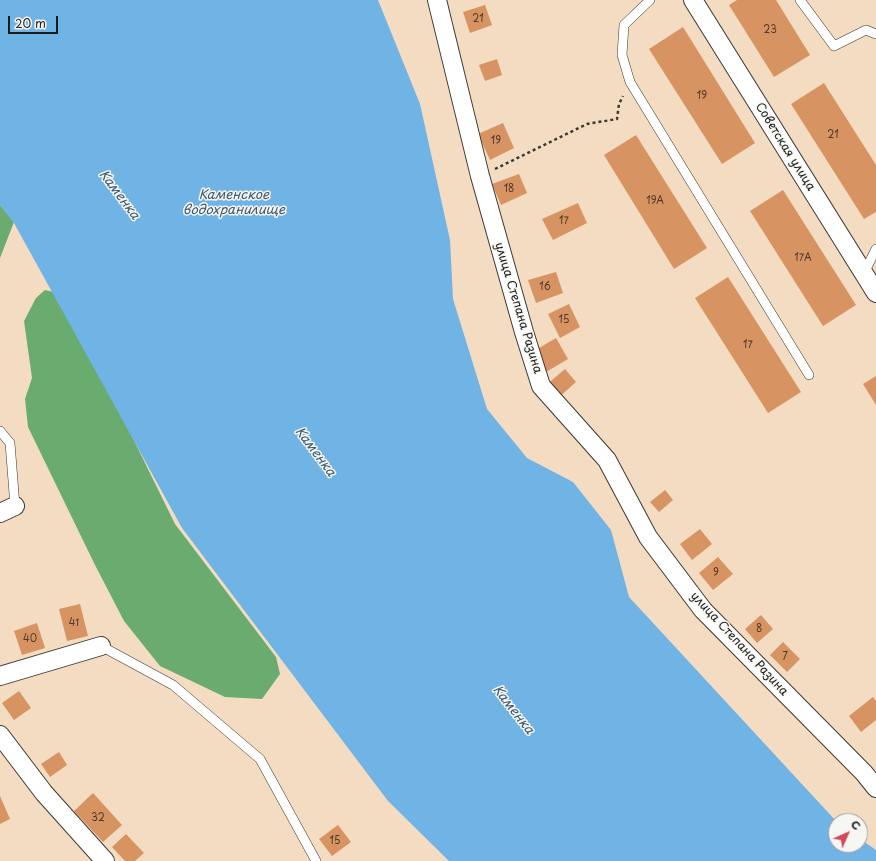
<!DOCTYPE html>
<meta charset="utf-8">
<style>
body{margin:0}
#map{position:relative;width:876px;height:861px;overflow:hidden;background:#f3dcc1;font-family:"Playpen Sans",sans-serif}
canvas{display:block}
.north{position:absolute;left:828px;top:813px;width:40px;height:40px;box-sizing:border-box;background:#f6f6f2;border:1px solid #9f9f9c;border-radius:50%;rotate:45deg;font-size:11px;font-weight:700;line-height:16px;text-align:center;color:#1c1c1c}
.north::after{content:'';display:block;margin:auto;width:14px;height:18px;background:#d1495b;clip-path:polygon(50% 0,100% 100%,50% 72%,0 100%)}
.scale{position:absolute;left:8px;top:16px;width:50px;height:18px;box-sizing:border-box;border:2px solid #1c1c1c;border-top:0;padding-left:5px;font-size:12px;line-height:14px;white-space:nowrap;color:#1c1c1c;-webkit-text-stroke:3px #f6f6f2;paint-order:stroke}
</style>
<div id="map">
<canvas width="876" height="861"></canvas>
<div class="north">С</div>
<div class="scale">20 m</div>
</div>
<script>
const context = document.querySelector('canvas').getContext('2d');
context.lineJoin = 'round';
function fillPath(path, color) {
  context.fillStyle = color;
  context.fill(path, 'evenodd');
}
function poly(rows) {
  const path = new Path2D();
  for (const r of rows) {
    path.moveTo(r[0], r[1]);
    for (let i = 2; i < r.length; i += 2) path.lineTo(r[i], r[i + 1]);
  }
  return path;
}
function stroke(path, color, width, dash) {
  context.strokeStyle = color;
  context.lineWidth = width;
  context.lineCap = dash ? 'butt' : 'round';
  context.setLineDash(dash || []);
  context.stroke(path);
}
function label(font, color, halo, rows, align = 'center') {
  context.font = font + ' "Playpen Sans",sans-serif';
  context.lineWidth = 3;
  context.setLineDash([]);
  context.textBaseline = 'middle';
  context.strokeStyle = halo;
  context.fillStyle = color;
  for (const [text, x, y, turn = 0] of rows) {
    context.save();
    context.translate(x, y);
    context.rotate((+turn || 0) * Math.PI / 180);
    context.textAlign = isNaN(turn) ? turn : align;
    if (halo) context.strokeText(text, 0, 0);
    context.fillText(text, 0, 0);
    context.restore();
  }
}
const forest = poly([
 [0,205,14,222,0,258],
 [45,290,62,294,175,524,276,657,280,674,262,699,225,697,160,666,124,621,95,565,28,427,25,399,32,378,24,321,36,298]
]);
const water = poly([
 [0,0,378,0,420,104,450,240,453,299,487,409,527,458,573,482,611,530,629,597,836,821,836,845,860,845,860,839,876,850,876,861,449,861,388,801,182,528,14,223,0,205]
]);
const building = poly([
 [737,0,776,0,810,55,774,77,729,5],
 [485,5,492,25,470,33,463,12],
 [683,27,755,143,722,164,649,49],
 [497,59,502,75,485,81,479,65],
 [824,83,876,165,876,212,864,219,791,104],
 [503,123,514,148,490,160,478,134],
 [636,135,707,248,674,269,604,155],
 [519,174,527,193,501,205,492,184],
 [783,190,856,305,823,326,750,211],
 [578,203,587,223,553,240,542,219],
 [556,272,563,293,536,303,528,280],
 [728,277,801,392,768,413,695,298],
 [569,304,580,327,560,338,548,314],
 [556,338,568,359,541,375,529,354],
 [565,369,576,382,557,399,545,386],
 [876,376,876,405,863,384],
 [665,490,673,500,659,512,650,502],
 [700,529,712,544,692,560,680,544],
 [718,557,733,574,713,590,699,573],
 [80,604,88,636,67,641,59,609],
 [761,615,773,629,757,643,745,629],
 [37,623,45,648,22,655,14,631],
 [783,642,800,659,787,672,770,655],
 [19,691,31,708,14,720,2,703],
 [873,697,876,701,876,720,861,732,849,716],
 [59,752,67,765,50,777,41,764],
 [93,793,122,825,103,842,74,811],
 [0,796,10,819,0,824],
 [338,825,351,842,332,856,319,839],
 [126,834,144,853,135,861,125,861,112,847]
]);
const path = poly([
 [495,169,587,124,617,119,619,104,623,96]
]);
const service = poly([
 [650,0,624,25,622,55,630,82,809,375],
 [800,0,834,46,866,30,876,34],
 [864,273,876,249],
 [0,431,10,443,15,506],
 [101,646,173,685,260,759,316,861]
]);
const minor = poly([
 [437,0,480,176,524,332,541,386,607,460,648,537,703,610,864,773,876,788],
 [693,0,876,293],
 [0,513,15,506],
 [0,676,101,646],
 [0,735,44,793,105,861]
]);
const numberNames = [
 ["21",478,19],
 ["23",770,30],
 ["19",702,96],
 ["21",833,135],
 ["19",496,141],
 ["18",509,189],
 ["19А",655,201],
 ["17",564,221],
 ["17А",803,258],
 ["16",545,287],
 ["15",564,320],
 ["17",748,345],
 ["9",716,573],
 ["41",74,623],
 ["8",759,629],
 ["40",30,639],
 ["7",785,657],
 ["32",98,818],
 ["15",335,841]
];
const streetNames = [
 ["Советская улица",785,147,58],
 ["улица Степана Разина",518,308,73],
 ["улица Степана Разина",739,644,47]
];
const waterNames = [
 ["Каменка",119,195,53],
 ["Каменское",234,195],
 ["водохранилище",234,210],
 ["Каменка",315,452,53],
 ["Каменка",513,710,52]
];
fillPath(forest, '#6aac6f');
fillPath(water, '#70b3e5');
fillPath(building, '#d79361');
stroke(service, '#3c3935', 10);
stroke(minor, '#3c3935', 20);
stroke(path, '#3c3935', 2.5, [3, 3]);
stroke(service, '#fff', 9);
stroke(minor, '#fff', 18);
label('10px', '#4b3a2d', null, numberNames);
label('12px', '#1c1c1c', '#f6f6f2', streetNames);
label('italic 13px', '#3e586c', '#f6f6f2', waterNames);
</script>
